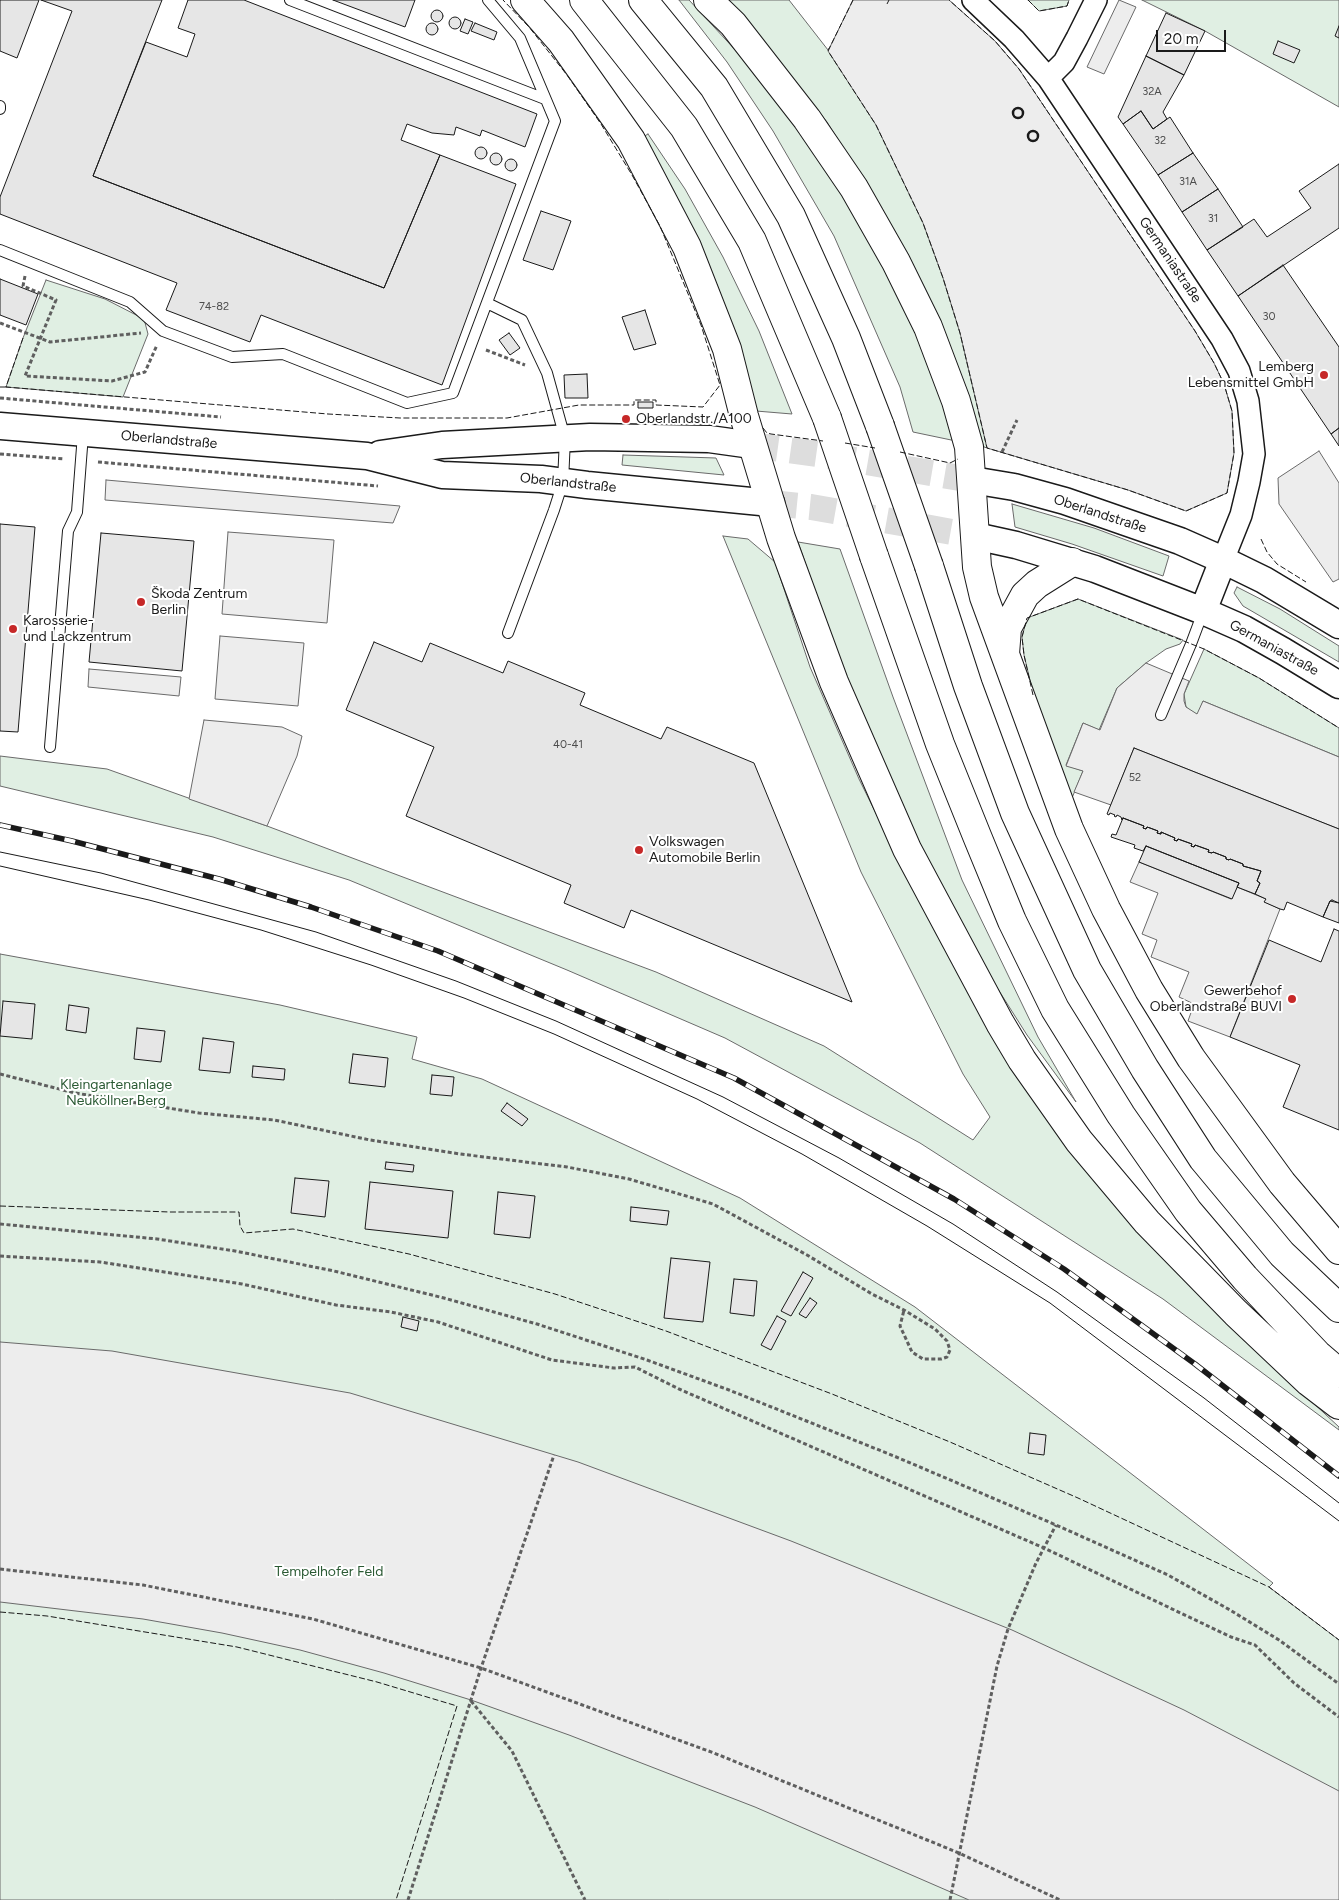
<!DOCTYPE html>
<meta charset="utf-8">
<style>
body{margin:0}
#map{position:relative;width:1339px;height:1900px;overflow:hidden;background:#fff;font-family:Figtree,sans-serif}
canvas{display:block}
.scale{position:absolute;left:1156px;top:30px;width:70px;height:22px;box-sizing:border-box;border:2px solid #1a1a1a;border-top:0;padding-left:6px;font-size:15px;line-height:18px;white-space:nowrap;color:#1a1a1a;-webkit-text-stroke:4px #fff;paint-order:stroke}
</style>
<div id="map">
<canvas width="1339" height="1900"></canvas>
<div class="scale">20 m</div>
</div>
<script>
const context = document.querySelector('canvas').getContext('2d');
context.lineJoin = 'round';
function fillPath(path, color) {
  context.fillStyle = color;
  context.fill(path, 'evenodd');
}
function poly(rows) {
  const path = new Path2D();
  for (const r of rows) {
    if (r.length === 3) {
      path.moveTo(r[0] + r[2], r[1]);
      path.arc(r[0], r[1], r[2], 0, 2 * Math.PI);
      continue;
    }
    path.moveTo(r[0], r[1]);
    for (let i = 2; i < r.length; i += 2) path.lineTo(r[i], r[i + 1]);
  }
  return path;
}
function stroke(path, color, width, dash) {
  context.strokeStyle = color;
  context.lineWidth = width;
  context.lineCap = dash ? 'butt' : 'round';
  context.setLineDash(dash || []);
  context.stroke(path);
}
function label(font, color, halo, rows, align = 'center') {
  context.font = font + ' Figtree,sans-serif';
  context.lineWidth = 4;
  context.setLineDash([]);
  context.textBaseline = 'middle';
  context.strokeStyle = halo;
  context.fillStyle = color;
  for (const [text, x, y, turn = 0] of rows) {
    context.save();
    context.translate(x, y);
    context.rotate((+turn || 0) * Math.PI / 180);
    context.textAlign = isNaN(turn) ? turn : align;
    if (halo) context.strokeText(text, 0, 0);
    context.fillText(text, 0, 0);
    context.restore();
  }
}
const green = poly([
 [679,0,689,0,751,67,808,141,840,188,912,316,956,441,913,432,900,387,834,236,773,131,727,62,679,0],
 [725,0,789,0,828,50,829,48,854,77,947,259,987,448,984,447,907,254,891,225,827,122,771,51,725,0],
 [1028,0,1069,0,1067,6,1039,11,1028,0],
 [1142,0,1339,0,1339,107,1205,31,1142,0],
 [648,134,685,189,723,257,759,331,792,414,756,411,740,345,717,285,695,235,663,171,643,137,648,134],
 [46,280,105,299,144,319,148,334,123,397,6,387,23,338,46,280],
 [623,455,716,458,724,475,622,465,623,455],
 [1012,504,1094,528,1169,556,1163,576,1072,544,1015,527,1012,504],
 [723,536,748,539,775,562,810,667,859,779,904,870,1015,1068,1309,1399,1339,1427,1339,1430,1163,1299,920,1143,725,1038,567,970,349,880,213,837,0,786,0,756,107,769,267,826,656,972,824,1046,973,1140,990,1117,963,1074,861,872,723,536],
 [798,542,840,549,893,697,962,880,1038,1037,1076,1102,1027,1035,989,975,896,800,853,700,798,542],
 [1237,587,1280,609,1339,646,1339,662,1243,606,1234,593,1237,587],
 [1078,599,1183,640,1180,644,1166,649,1146,663,1117,688,1099,730,1083,723,1066,765,1083,771,1072,798,1038,714,1024,655,1022,637,1027,618,1078,599],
 [1204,649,1259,678,1339,728,1339,757,1203,701,1198,715,1191,711,1186,707,1184,694,1204,649],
 [0,954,280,1005,417,1037,412,1059,482,1079,740,1198,915,1307,1273,1583,1269,1587,1339,1640,1339,1900,0,1900,0,954]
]);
const parking = poly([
 [853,0,949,0,995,41,1019,69,1195,331,1214,363,1224,384,1232,411,1234,453,1227,493,1186,511,1128,490,987,448,960,333,943,278,923,223,876,125,828,51,853,0],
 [1119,0,1136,7,1104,74,1087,67,1119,0],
 [1319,451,1339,483,1339,579,1333,582,1279,504,1278,478,1319,451],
 [106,480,400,506,393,523,105,500,106,480],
 [228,532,334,540,327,623,222,614,228,532],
 [220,636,304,643,298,706,215,699,220,636],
 [1146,663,1189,681,1184,694,1184,701,1186,707,1197,714,1203,701,1339,757,1339,829,1134,748,1111,805,1074,792,1083,771,1066,766,1083,723,1100,730,1117,688,1146,663],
 [89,669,181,677,179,696,88,687,89,669],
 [204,720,282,727,302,736,297,756,267,826,189,799,204,720],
 [1139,862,1231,899,1237,887,1266,899,1265,902,1280,909,1230,1037,1188,1021,1194,1004,1179,997,1189,972,1151,957,1157,940,1142,934,1158,893,1130,882,1139,862],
 [0,1342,112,1351,350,1393,578,1462,791,1541,1012,1630,1184,1710,1339,1791,1339,1900,969,1900,755,1807,569,1735,471,1700,384,1673,300,1650,222,1633,143,1619,0,1602,0,1342]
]);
const building = poly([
 [0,0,39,0,17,58,0,51,0,0],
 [41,0,162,0,93,176,384,288,440,155,516,184,442,385,261,315,250,342,166,310,177,283,0,214,0,197,72,11,41,0],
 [188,0,244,0,537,114,525,147,482,130,480,136,456,127,454,135,432,133,407,124,401,140,440,155,384,288,93,176,146,42,187,57,195,34,178,28,188,0],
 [333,0,415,0,405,27,333,0],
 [437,16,6],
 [1166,13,1205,31,1184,75,1146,56,1166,13],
 [455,23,6],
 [465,19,473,22,468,34,460,31,465,19],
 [432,29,6],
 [475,23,497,32,494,40,471,31,475,23],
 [1339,26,1339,38,1335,36,1339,26],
 [1278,41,1300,50,1294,63,1273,54,1278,41],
 [1146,56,1184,75,1163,112,1167,119,1153,129,1141,111,1123,124,1118,117,1146,56],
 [1141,111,1153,129,1170,117,1193,153,1158,175,1123,124,1141,111],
 [481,153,6],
 [496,159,6],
 [1193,153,1218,189,1182,212,1158,175,1193,153],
 [511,165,6],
 [1339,164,1339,228,1238,296,1207,250,1254,219,1267,237,1311,208,1299,191,1339,164],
 [1218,189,1243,227,1207,250,1182,212,1218,189],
 [541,211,571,221,553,270,523,260,541,211],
 [1283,265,1339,347,1339,428,1331,434,1238,296,1283,265],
 [0,279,38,294,26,325,0,315,0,279],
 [645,310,656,344,634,350,622,317,645,310],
 [509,333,520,348,510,355,499,340,509,333],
 [587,374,588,398,565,398,564,375,587,374],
 [638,402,653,402,653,408,638,408,638,402],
 [1339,428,1339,446,1331,434,1339,428],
 [0,524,35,527,18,732,0,731,0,524],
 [101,533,194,541,182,671,89,662,101,533],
 [374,642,422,662,430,643,503,673,508,661,585,693,580,705,661,739,667,727,754,763,852,1002,631,910,624,928,564,903,571,885,406,816,434,747,346,710,374,642],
 [1134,748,1339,829,1339,903,1330,901,1323,917,1287,902,1284,910,1280,909,1264,902,1266,899,1255,894,1260,883,1257,881,1261,871,1243,866,1243,864,1230,859,1229,860,1226,859,1226,857,1213,852,1212,853,1208,852,1209,850,1195,845,1194,847,1191,846,1192,844,1178,839,1177,841,1174,840,1175,838,1161,832,1161,834,1157,833,1158,831,1150,828,1147,827,1146,829,1143,828,1144,826,1123,818,1122,820,1121,817,1117,815,1116,817,1114,816,1115,815,1110,813,1109,815,1107,814,1134,748],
 [1123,818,1144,826,1143,828,1146,829,1147,827,1150,828,1158,831,1157,833,1161,834,1161,832,1175,838,1174,840,1177,841,1178,839,1192,844,1191,846,1194,847,1195,845,1209,850,1208,852,1212,853,1213,852,1226,857,1226,859,1229,860,1230,859,1243,864,1243,866,1261,871,1257,881,1260,883,1255,894,1237,887,1239,883,1146,846,1143,851,1134,848,1135,845,1111,837,1112,834,1116,835,1123,818],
 [1146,846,1239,883,1232,899,1139,862,1146,846],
 [1332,900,1339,903,1339,923,1323,917,1330,901,1332,900],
 [1334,929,1339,931,1339,1130,1283,1107,1300,1065,1230,1037,1269,940,1321,962,1334,929],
 [3,1001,35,1004,32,1039,0,1036,3,1001],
 [69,1005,89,1008,86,1033,66,1030,69,1005],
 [137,1028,165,1031,161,1062,134,1059,137,1028],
 [203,1038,234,1042,230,1073,199,1070,203,1038],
 [353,1054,388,1058,385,1087,349,1083,353,1054],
 [253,1066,285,1069,284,1080,252,1077,253,1066],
 [432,1075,454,1077,452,1096,430,1094,432,1075],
 [507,1103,528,1119,522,1126,501,1111,507,1103],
 [386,1162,414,1165,413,1172,385,1169,386,1162],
 [295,1178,329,1181,325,1217,291,1213,295,1178],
 [370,1182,453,1191,448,1238,365,1229,370,1182],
 [498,1192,535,1196,530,1238,494,1234,498,1192],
 [631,1207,669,1211,667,1225,630,1221,631,1207],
 [671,1258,710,1262,703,1322,664,1318,671,1258],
 [803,1272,813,1278,791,1316,781,1311,803,1272],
 [734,1279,757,1281,754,1316,730,1313,734,1279],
 [810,1298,817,1303,806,1318,799,1314,810,1298],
 [777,1316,786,1321,771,1350,761,1345,777,1316],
 [403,1317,419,1321,417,1331,401,1327,403,1317],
 [1030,1433,1046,1435,1044,1455,1028,1453,1030,1433]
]);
const tertiaryTunnel = poly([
 [752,445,831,456,972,480],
 [771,503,811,507,975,536]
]);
const path = poly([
 [25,276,23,286,56,300,25,376,112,381,145,372,157,345],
 [0,323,50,342,141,333],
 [486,350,525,365],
 [0,398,221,417],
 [1002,452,1017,420],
 [0,454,64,459],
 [98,462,378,486],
 [0,1074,75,1093,199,1113,274,1120,370,1140,460,1154,567,1167,629,1179,713,1204,807,1255,872,1294,904,1310,935,1329,947,1341,950,1350,947,1357,941,1359,923,1359,912,1352,900,1326,904,1310],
 [0,1224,157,1239,235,1251,334,1271,444,1298,537,1324,647,1360,729,1390,894,1456,1056,1525,1168,1575,1230,1610,1279,1640,1339,1684],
 [0,1256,100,1262,242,1284,336,1305,391,1312,438,1322,552,1360,614,1368,635,1367,679,1389,1044,1548,1231,1637,1255,1645,1294,1683,1339,1717],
 [0,1569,143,1585,313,1619,481,1668,714,1753,959,1853,1060,1900],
 [471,1701,512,1751,585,1900],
 [408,1900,481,1668,554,1455],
 [950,1900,997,1666,1008,1629,1036,1563,1056,1525]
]);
const service = poly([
 [290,0,545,99],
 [0,106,0,109],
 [0,250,130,302,163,331,232,357,283,354,407,403,453,393,555,121,520,38,488,0],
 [487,303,522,320,547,373,565,438,563,482,554,510,508,633],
 [1161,715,1191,644,1203,612],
 [50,747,68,531,77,512,83,434]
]);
const minor = poly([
 [973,0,1014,39,1048,78,1222,339,1239,371,1248,401,1254,454,1249,482,1241,515,1223,560],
 [1048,78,1064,62,1077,38,1096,0]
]);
const tertiary = poly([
 [0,426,367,456,442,475,541,479,587,485,771,503],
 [380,454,442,445,590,437,709,439,752,445],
 [972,480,1014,487,1065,501,1180,541,1223,560,1264,580,1339,625],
 [975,536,1016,545,1095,569,1203,611,1244,629,1283,651,1339,685],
 [1203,611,1223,560]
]);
const motorway = poly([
 [525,0,561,41,631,140,687,247,727,349,744,416,781,538,834,682,907,849,1000,1023,1022,1060,1079,1141,1147,1222,1236,1313,1309,1382,1339,1405],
 [584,0,684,127,752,241,827,418],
 [643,0,714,87,791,216,846,338,880,426],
 [708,0,733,24,807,119,854,188,896,262,928,327,956,401,969,447,977,567,984,597,1069,829,1106,909,1149,990,1191,1058,1282,1183,1339,1250],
 [874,556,940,744,977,836,1012,921,1055,1009,1121,1115,1188,1211,1245,1278,1317,1354,1339,1373],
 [929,566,968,686,1015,813,1087,970,1145,1069,1203,1159,1282,1254,1339,1308],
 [1005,654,1007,628,1025,595,1037,584,1072,562]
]);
const tram = poly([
 [0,852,101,873,316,932,456,981,556,1021,723,1097,839,1158,953,1224,1057,1292,1204,1398,1339,1503],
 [0,866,149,900,261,930,371,965,464,998,554,1034,697,1099,802,1154,927,1226,1050,1303,1339,1521]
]);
const rail = poly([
 [0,825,72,841,219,879,311,907,438,951,734,1078,954,1199,1064,1269,1195,1364,1339,1476]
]);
const motorwayBridge = poly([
 [827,418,874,556],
 [880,426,929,566]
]);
const fence = poly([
 [853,0,828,51,876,125,923,223,943,278,960,333,987,448,1128,490,1186,511,1227,493,1234,453,1232,411,1224,384,1214,363,1195,331,1019,69,995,41,949,0],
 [1028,0,1039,11,1067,6,1069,0],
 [887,4,889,0],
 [23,338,6,387,328,414,400,418,507,418,579,405,634,405,634,400,656,400,656,405,703,407,720,385,701,325,660,226,632,175,601,124,567,75,529,27,503,0],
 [0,387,6,387],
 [763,428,767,433,771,434,823,441],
 [845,443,875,448],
 [900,452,950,463,958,459],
 [1261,539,1267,552,1277,564,1306,582],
 [1033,695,1024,655,1022,637,1027,618,1078,599,1204,649,1259,678,1339,728],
 [0,1206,170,1212,239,1212,240,1226,244,1233,293,1229,409,1254,555,1294,666,1331,832,1394,950,1442,1078,1498,1269,1587,1339,1640],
 [0,1612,47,1616,237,1647,377,1682,457,1706,396,1900]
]);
const wall = poly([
 [1018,113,5],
 [1033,136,5]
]);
const markers = [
 [1324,375,5,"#c62828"],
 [626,419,5,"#c62828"],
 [141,602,5,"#c62828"],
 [13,629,5,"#c62828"],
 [639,850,5,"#c62828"],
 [1292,999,5,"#c62828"]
];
const numberNames = [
 ["32A",1152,92],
 ["32",1160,141],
 ["31A",1188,182],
 ["31",1213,219],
 ["74-82",214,307],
 ["30",1269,317],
 ["40-41",568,745],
 ["52",1135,778]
];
const streetNames = [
 ["Germaniastraße",1170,260,56],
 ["Oberlandstraße",169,440,5],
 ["Oberlandstraße",568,483,6],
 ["Oberlandstraße",1100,514,18],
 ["Germaniastraße",1274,648,29]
];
const poiNames = [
 ["Lemberg",1314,367,"right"],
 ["Lebensmittel GmbH",1314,383,"right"],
 ["Oberlandstr./A100",636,419],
 ["Škoda Zentrum",151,594],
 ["Berlin",151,610],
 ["Karosserie-",23,621],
 ["und Lackzentrum",23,637],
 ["Volkswagen",649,842],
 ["Automobile Berlin",649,858],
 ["Gewerbehof",1282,991,"right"],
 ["Oberlandstraße BUVI",1282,1007,"right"]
];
const parkNames = [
 ["Kleingartenanlage",116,1085],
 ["Neuköllner Berg",116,1101],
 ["Tempelhofer Feld",329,1572]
];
fillPath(green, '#e0efe3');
stroke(green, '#6a6a6a', 1);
fillPath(parking, '#ededed');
stroke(parking, '#6a6a6a', 1);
fillPath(building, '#e6e6e6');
stroke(building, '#1a1a1a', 1);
stroke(tertiaryTunnel, '#ddd', 26, [26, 13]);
stroke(service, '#1a1a1a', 12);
stroke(minor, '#1a1a1a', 24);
stroke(tertiary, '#1a1a1a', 29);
stroke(motorway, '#1a1a1a', 30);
stroke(path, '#5f5f5f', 3, [4, 2.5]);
stroke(service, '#fff', 10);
stroke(minor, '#fff', 21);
stroke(tertiary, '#fff', 26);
stroke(motorway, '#fff', 28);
stroke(tram, '#1a1a1a', 1);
stroke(rail, '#1a1a1a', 5.5);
stroke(rail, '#fff', 4, [11]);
stroke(motorwayBridge, '#1a1a1a', 30, []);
stroke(motorwayBridge, '#fff', 28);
stroke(fence, '#1a1a1a', 1, [6, 2.5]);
stroke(wall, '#1a1a1a', 2.5);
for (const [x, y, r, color] of markers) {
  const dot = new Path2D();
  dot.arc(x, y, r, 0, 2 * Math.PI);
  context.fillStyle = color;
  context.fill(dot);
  stroke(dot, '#fff', 2);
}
label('11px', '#4d4d4d', null, numberNames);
label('14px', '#1a1a1a', '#fff', streetNames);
label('14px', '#1a1a1a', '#fff', poiNames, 'left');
label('14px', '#2b5a34', '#fff', parkNames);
</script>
